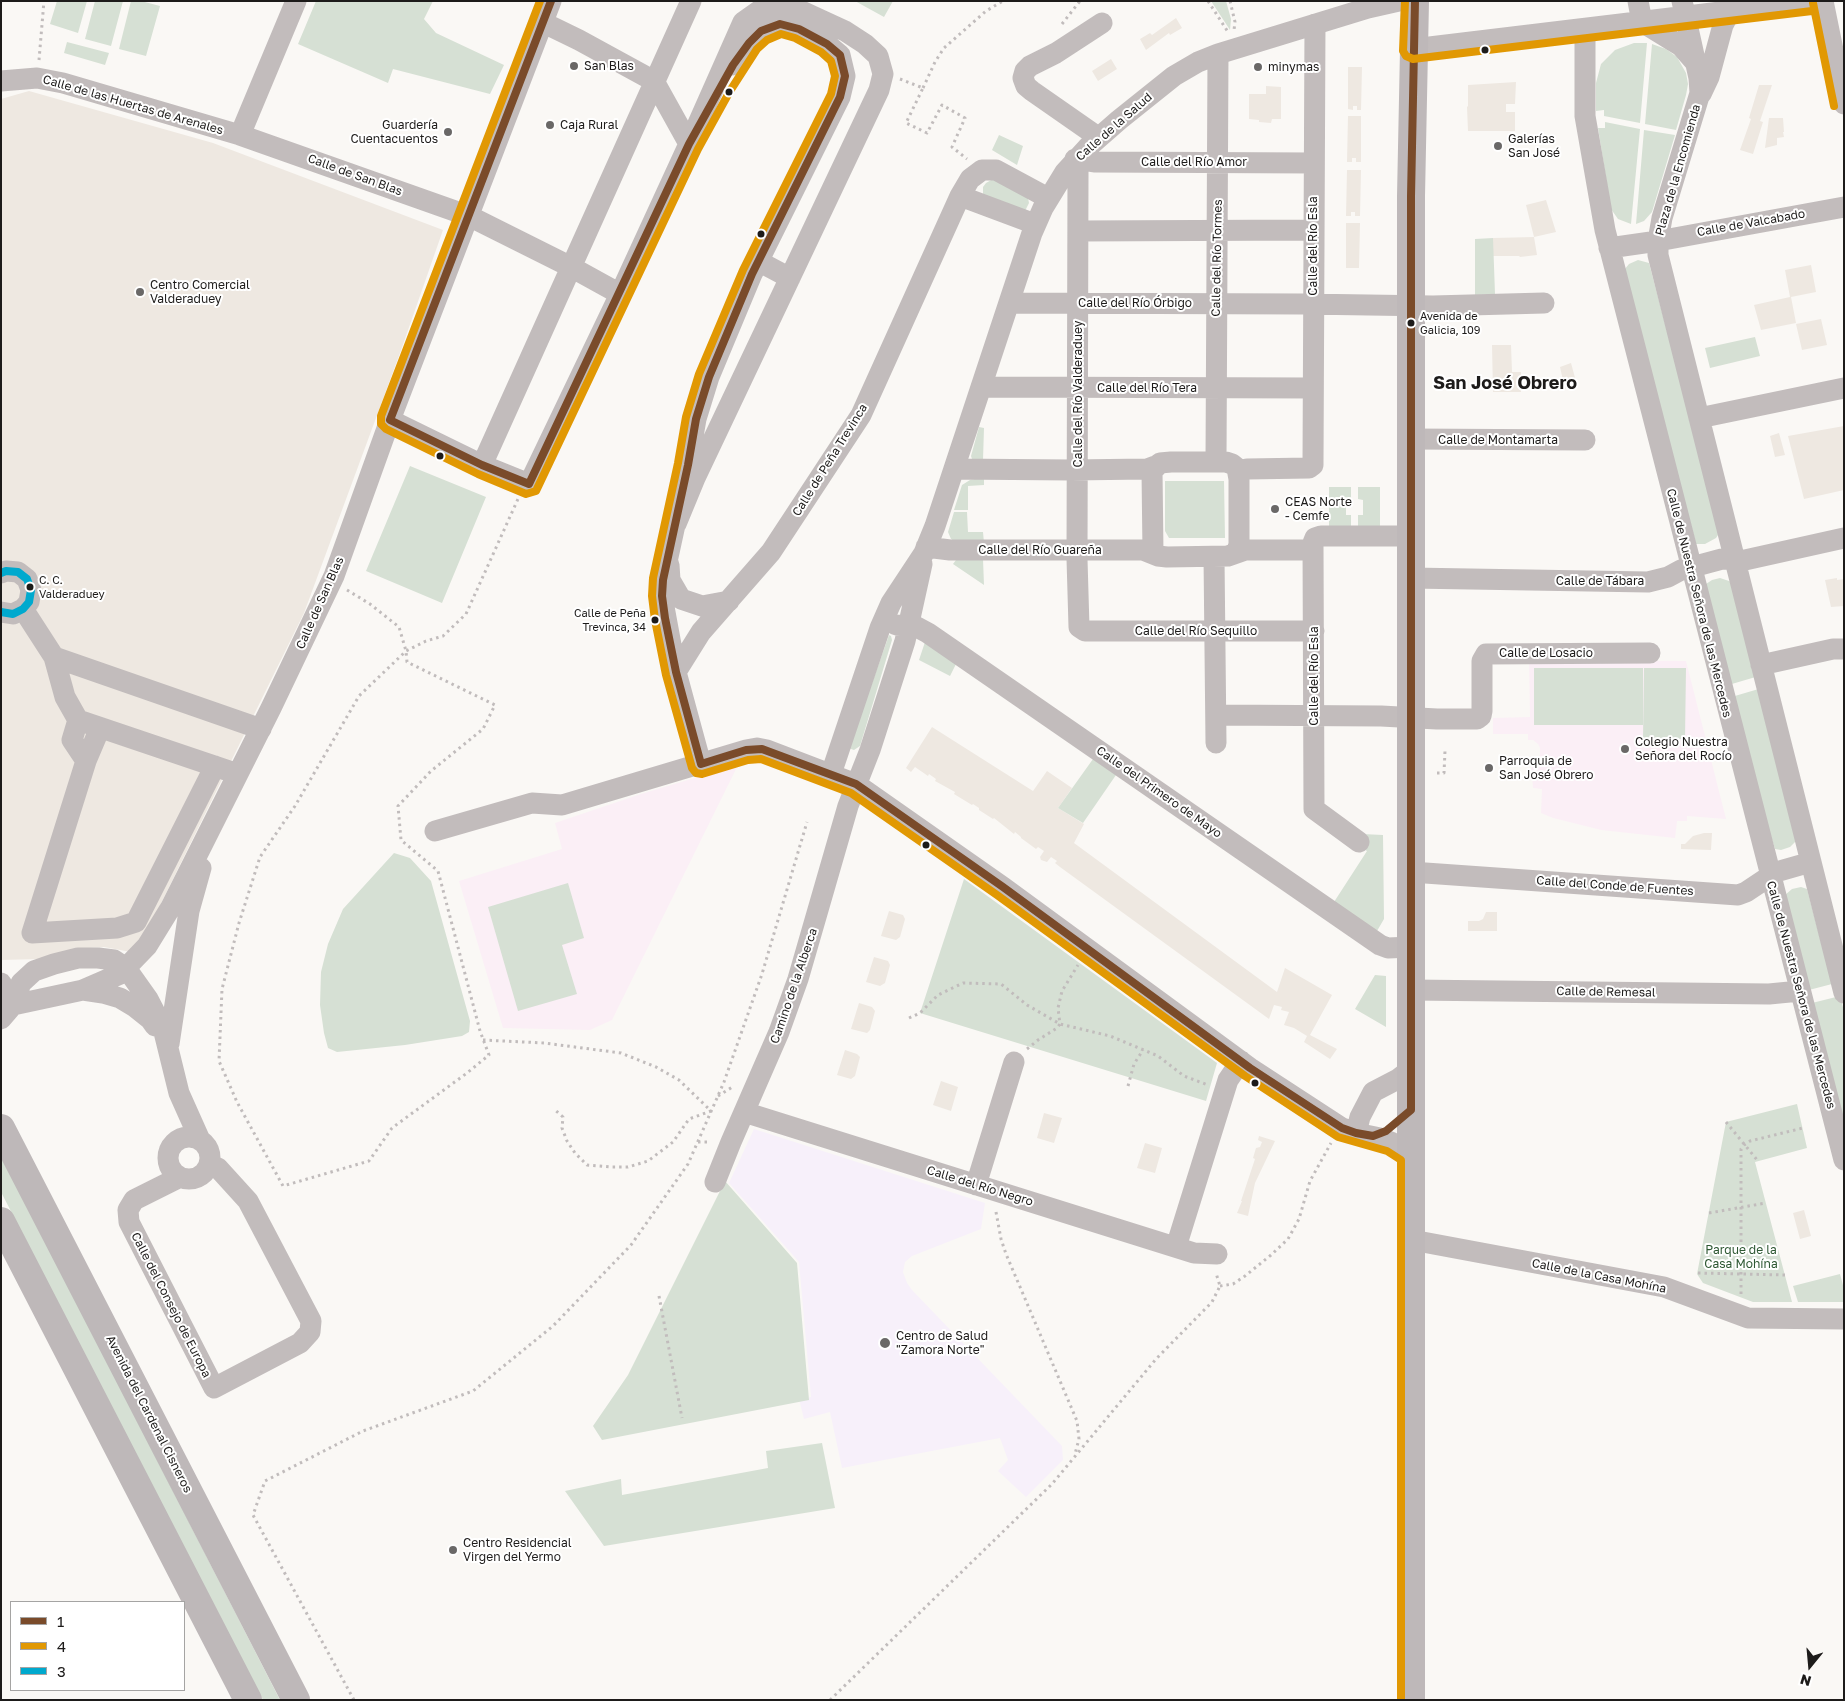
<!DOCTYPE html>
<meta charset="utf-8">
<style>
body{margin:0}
#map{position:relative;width:1845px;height:1701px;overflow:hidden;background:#faf8f5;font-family:"Golos Text",sans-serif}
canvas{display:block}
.frame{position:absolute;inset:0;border:2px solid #1d1b1a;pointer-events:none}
.legend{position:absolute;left:10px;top:1601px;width:175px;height:90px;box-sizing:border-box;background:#fff;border:1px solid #a5a4a3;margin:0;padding:6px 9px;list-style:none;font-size:15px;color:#1d1b1a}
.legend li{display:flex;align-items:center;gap:10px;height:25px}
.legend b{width:25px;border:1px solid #a5a4a3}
.north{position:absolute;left:1785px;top:1641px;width:50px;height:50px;-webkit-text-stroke:4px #fff;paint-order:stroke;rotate:197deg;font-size:14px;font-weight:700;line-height:20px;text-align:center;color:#1d1b1a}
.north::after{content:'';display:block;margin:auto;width:18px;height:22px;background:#1d1b1a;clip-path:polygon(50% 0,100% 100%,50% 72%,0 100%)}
</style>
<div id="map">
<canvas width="1845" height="1701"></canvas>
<div class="frame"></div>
<ul class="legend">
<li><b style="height:6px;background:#7a4b2a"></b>1</li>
<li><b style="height:6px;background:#e19803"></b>4</li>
<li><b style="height:6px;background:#00a9ce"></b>3</li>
</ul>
<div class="north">N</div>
</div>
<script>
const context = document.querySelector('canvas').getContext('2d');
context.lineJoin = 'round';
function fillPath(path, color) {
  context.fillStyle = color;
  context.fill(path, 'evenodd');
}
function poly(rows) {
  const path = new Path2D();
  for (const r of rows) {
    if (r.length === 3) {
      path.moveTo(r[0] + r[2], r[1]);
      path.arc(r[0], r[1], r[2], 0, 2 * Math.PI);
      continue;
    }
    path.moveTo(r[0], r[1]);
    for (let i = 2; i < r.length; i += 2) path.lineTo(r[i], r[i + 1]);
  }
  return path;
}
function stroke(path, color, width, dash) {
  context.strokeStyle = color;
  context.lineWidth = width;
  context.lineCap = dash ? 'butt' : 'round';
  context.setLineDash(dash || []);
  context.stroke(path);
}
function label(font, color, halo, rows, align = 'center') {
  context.font = font + ' "Golos Text",sans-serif';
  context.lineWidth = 4;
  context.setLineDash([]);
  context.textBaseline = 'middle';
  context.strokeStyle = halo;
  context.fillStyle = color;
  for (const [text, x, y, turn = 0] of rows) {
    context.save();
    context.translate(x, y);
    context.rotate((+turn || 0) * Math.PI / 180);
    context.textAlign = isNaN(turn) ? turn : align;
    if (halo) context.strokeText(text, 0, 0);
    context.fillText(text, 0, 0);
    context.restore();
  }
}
const built = poly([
 [1176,18,1182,28,1170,35,1169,33,1146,50,1140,39,1150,33,1152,35],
 [1111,59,1117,69,1098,81,1092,71],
 [1348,67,1362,67,1361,110,1357,110,1357,106,1353,106,1353,110,1348,109],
 [1516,82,1515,104,1506,104,1506,112,1515,112,1515,131,1468,131,1467,107,1468,106,1468,85],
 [1759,85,1772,85,1760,121,1763,122,1753,154,1740,150,1751,119,1749,118],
 [1266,86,1281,87,1281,119,1272,119,1271,123,1259,122,1259,120,1249,119,1249,94,1266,94],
 [29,91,213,143,443,230,400,353,304,613,146,934,131,952,104,947,75,949,40,959,1,960,1,99],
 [1348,116,1361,116,1361,162,1356,162,1356,158,1352,158,1352,162,1347,162],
 [1769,118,1783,118,1784,132,1783,132,1784,137,1777,138,1777,145,1765,148],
 [1347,170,1361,170,1360,216,1355,216,1355,212,1351,212,1351,216,1346,216],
 [1546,200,1556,232,1534,237,1537,255,1520,257,1519,256,1493,256,1493,238,1534,237,1526,205],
 [1346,223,1360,223,1359,268,1346,268],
 [1811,265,1816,292,1791,297,1796,323,1761,330,1754,305,1790,297,1785,270],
 [1821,319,1827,345,1802,350,1796,324],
 [1492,345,1511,345,1512,372,1521,372,1521,392,1493,392],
 [1571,363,1577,385,1565,389,1560,367],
 [1844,426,1844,490,1804,499,1788,436],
 [1779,433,1785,455,1775,457,1770,436],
 [1837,578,1837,580,1844,579,1844,606,1831,607,1825,580],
 [932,727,1033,791,1047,771,1072,788,1058,808,1084,824,1074,843,1277,992,1285,968,1332,995,1310,1035,1337,1049,1330,1059,1304,1042,1307,1036,1294,1028,1284,1025,1289,1012,1281,1010,1282,1007,1274,1005,1269,1019,1060,867,1055,863,1057,861,1051,857,1047,862,1041,860,1040,857,1044,851,1038,847,1036,849,1021,838,1021,837,1015,832,1014,834,994,818,993,819,979,810,979,808,973,804,972,805,954,794,955,792,935,781,936,779,929,774,928,776,915,767,911,772,906,768],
 [1704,833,1712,833,1711,850,1681,849,1681,844,1685,844,1693,836],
 [889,911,903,915,905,919,900,937,896,940,881,936],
 [1486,912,1497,912,1497,931,1468,931,1468,921,1479,921,1483,919],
 [874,957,888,961,890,965,885,983,880,986,866,982],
 [859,1003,872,1007,875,1011,870,1030,867,1033,851,1029],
 [845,1050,857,1054,860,1057,855,1076,851,1079,837,1075],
 [941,1081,958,1087,951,1111,933,1105],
 [1044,1113,1062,1118,1054,1143,1037,1138],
 [1259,1136,1275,1141,1255,1183,1248,1216,1237,1213,1242,1201,1241,1201,1255,1159,1253,1158,1256,1148,1260,1147,1262,1142,1258,1140],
 [1145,1143,1162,1148,1155,1173,1137,1168],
 [1804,1210,1811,1236,1800,1239,1793,1213]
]);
const education = poly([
 [1529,660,1686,661,1726,819,1687,816,1687,821,1677,821,1675,838,1601,830,1553,818,1541,813,1542,789,1533,788,1531,762,1537,759,1540,755,1540,748,1538,744,1533,740,1528,740,1528,734,1493,734,1493,718,1530,717],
 [738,765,612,1020,590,1030,503,1028,459,881,562,849,555,823,641,794]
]);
const medical = poly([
 [754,1129,985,1203,981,1229,912,1256,905,1262,903,1272,907,1283,912,1290,1062,1446,1063,1460,1026,1497,998,1471,1008,1460,1000,1438,842,1468,830,1412,804,1419,799,1399,811,1397,799,1262,729,1183]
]);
const green = poly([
 [57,1,87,1,78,33,50,24],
 [95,1,123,1,111,46,85,39],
 [131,1,141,1,160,6,146,56,119,49],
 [316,1,433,1,424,19,436,33,504,65,490,94,393,69,388,83,298,44],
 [855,1,893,1,884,17],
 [1211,1,1226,1,1231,19,1230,30],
 [67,42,109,53,105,65,64,53],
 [1634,43,1647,43,1640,123,1604,116,1604,110,1596,111,1596,83,1601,64,1615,50],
 [1652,44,1666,49,1677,57,1686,73,1688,84,1686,95,1676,130,1645,124],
 [1605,122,1640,129,1631,224,1618,219,1611,209,1598,128,1605,128],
 [1644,130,1675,135,1652,212,1644,221,1636,224],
 [999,135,1023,146,1017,165,992,150],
 [993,179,1028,198,1029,203,1025,211,983,195,983,187,986,183],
 [1493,238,1495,294,1475,295,1475,239],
 [1638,260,1649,263,1720,532,1716,538,1705,544,1696,544,1624,270,1629,264],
 [1755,337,1760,356,1710,368,1705,348],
 [979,427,984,428,983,460,972,459,971,456],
 [410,466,486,497,442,603,366,571],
 [975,479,984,479,984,485,968,486,968,510,954,510,962,485,970,480],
 [1165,481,1224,481,1225,538,1169,538,1165,531],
 [1329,487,1351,487,1351,499,1346,499,1346,515,1351,515,1351,526,1329,527],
 [1358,487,1380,487,1380,527,1358,527,1358,515,1363,515,1363,500,1358,499],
 [954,512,967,512,968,532,983,532,984,543,954,541,951,539,948,532],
 [983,559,984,585,953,564,956,560],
 [1720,578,1729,581,1734,584,1759,676,1725,686,1706,584,1712,580],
 [889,635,891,636,892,640,860,746,854,750,851,749,849,748],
 [925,642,956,664,950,676,919,660],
 [1534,668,1643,668,1643,725,1534,725],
 [1644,668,1686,668,1685,739,1643,738],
 [1762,688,1796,841,1790,847,1781,850,1775,849,1728,698],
 [1093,759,1116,775,1083,823,1058,808],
 [1362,834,1383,835,1384,919,1377,931,1334,902,1367,851,1362,848],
 [394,853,410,858,431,881,470,1021,469,1032,462,1036,405,1045,337,1052,328,1048,324,1033,320,1005,321,972,328,944,343,909],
 [964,879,1217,1063,1206,1101,920,1013],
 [568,883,584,938,562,945,577,994,518,1011,488,907],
 [1801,887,1807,889,1832,984,1809,990,1785,895,1792,889],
 [1375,975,1386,976,1386,1027,1355,1009],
 [1840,996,1844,1011,1844,1142,1808,1004],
 [1797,1104,1807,1148,1755,1162,1792,1302,1753,1302,1703,1283,1697,1274,1726,1122],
 [1,1155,280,1700,263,1700,1,1192],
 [725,1181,797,1263,809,1400,602,1440,593,1426,628,1375],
 [1840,1274,1844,1289,1844,1302,1798,1302,1793,1286],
 [822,1443,835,1508,604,1546,565,1491,621,1479,622,1495,768,1468,766,1451]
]);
const path = poly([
 [1208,1,1228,32],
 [1230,1,1235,22,1234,30],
 [1062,24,1080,1],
 [39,60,44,1],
 [900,79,923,88,906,123,927,133,942,105,965,118,952,147,967,159],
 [923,88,935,62,944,48,986,11,1003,1],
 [347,590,370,604,399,627,406,651,407,662,495,705,483,729,431,771,398,806,401,840,438,871,480,1031,489,1055,467,1073,392,1128,369,1161,283,1186,237,1102,219,1061,222,989,239,923,260,857,295,806,359,696,406,651,426,641,443,636,466,614,518,499],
 [1437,773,1444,773,1445,751],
 [909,1018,920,1013,938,995,963,983,1001,984,1027,1005,1060,1024,1110,1036,1158,1056,1184,1076,1208,1085],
 [483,1040,544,1043,621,1053,656,1067,679,1080,711,1111,689,1119,673,1142,648,1161,628,1167,612,1167,587,1165,575,1153,567,1141,562,1128,563,1117,554,1109],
 [1027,1049,1038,1040,1057,1028,1060,1024,1058,1008,1062,991,1078,965],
 [1128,1086,1134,1064,1143,1050],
 [718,1096,734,1086],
 [1726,1122,1758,1161],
 [698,1142,710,1142],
 [996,1212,1001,1239,1006,1254,1077,1421,1079,1439,1075,1454],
 [1709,1213,1766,1203],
 [1698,1273,1785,1275],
 [1220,1286,1233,1284,1245,1276,1271,1255,1288,1239,1299,1219,1310,1181,1331,1143],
 [1741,1294,1741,1149,1744,1145,1750,1141,1803,1128],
 [659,1296,682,1418],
 [354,1700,253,1515,265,1481,363,1431,473,1391,553,1326,631,1245,688,1164,724,1082,762,974,807,822],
 [830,1700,1052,1484,1156,1359,1212,1302,1220,1286,1216,1273]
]);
const minor = poly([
 [1638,1,1642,22],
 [1682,1,1699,78,1700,93,1662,218,1658,241,1658,255,1844,993],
 [1823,1,1844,104],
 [542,22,579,40,654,81,689,144],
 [1642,22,1681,46,1695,62],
 [1585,29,1585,116,1605,230,1844,1160],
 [1413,49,1811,1],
 [1,81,37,78,63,83,240,135,469,216,571,267,620,294],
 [1701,94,1709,77,1723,25,1730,12],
 [240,135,296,1],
 [1098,137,1032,91,1026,86,1023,78,1025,71,1030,66,1056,53,1102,23],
 [960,196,1035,224],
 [1078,231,1314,230],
 [1609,248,1658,241,1844,207],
 [758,261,790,278],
 [1009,303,1304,304,1433,306,1544,303],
 [981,387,1313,388],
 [1699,418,1844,388],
 [390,420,482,465,529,484,620,294,689,144,743,22,760,10,778,6,795,8,845,31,865,44,878,56,883,74,879,90,695,478,676,524],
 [1411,439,1585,440],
 [1216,462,1218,54],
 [482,465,691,1],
 [954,469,1071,470,1147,469,1155,466],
 [1238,471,1247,469,1309,468,1313,465,1315,24],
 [926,547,950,550,1143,550,1158,556,1167,557,1228,556,1245,550,1313,550],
 [1153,553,1152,471,1160,463,1171,462,1226,462,1232,464,1237,468,1239,479,1239,545,1236,553],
 [1214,557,1216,743],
 [669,565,670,580,681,599,702,606,729,601],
 [1,573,6,571,18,572,27,579,31,590,29,602,23,609,13,614,1,612],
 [1411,578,1648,582,1668,577,1681,570,1722,559,1745,560,1844,538],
 [23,609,54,657,261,729],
 [896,625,915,626,928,633,1380,945,1388,948,1411,947],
 [1314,631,1085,631,1079,627,1077,559,1078,172,1075,159,1094,162,1314,163],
 [54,657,65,697,78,720,229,771],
 [1761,665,1833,649,1844,649],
 [676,672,701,632,771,552,861,415,960,196,970,179,982,170,996,170,1048,198],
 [1216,715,1381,716,1437,719,1477,719,1481,716,1482,711,1482,661,1486,654,1650,653],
 [78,720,72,740,86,761,100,728],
 [86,761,32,933,117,928,136,922,215,766],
 [701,764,676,672,662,596,663,580,688,465,696,419,709,377,752,274,840,97,845,76,840,55,827,44,799,29,780,24,761,31,749,43,733,65],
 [831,774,880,628,891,603,924,553,935,526,1032,233,1043,208,1065,172,1087,148,1119,120,1174,76,1198,62,1218,54,1368,8,1399,1],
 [435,831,532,803,562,805,746,750,757,748,767,750,856,784,1003,887,1250,1068,1342,1128,1356,1133,1380,1138,1391,1142,1411,1155],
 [1359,842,1314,809,1313,543,1315,538,1321,536,1411,536],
 [1411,872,1738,895,1746,892,1776,872,1811,862],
 [1,983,13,1005],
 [83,990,103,993,120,998,135,1007,150,1019,155,1026],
 [1411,990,1769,994,1800,991],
 [13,1005,21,983,34,971,54,964,78,958,98,958,114,960,126,968,148,999,163,1028,179,1093,200,1140],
 [1,1019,13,1005,83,990,120,974,147,946,171,907,271,708,334,576,390,420,551,1],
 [169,1044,189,911,201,868],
 [744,1112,1194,1253,1217,1254],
 [1356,1133,1360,1117,1373,1092,1398,1079,1411,1069],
 [189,1158,21],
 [180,1177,134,1200,128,1210,129,1222,214,1388,300,1343,310,1332,311,1321,248,1201,218,1168,209,1164],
 [715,1182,731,1142,779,1032,798,979,848,806,870,750,905,641,922,564],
 [976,1185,1014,1062],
 [1412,1240,1664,1287,1748,1318,1844,1319],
 [1176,1247,1228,1080,1241,1061]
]);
const highway = poly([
 [1,1128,296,1700],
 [1,1221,248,1700],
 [1411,1700,1411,196,1415,1]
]);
const bus1 = poly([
 [551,1,390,420,482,465,529,484,689,144,733,65,749,43,761,31,780,24,799,29,827,44,840,55,845,76,840,97,752,274,709,377,696,419,688,465,663,580,662,596,665,618,676,672,701,764,746,750,762,749,856,784,1003,887,1250,1068,1342,1128,1356,1133,1373,1136,1386,1131,1411,1110,1411,196,1415,1]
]);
const bus2 = poly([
 [540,1,381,416,381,424,386,429,478,474,526,494,536,491,698,149,730,91,757,49,767,40,781,34,795,38,821,52,831,61,835,76,831,94,743,270,699,374,686,417,678,463,653,578,652,596,655,620,666,675,692,768,696,773,702,774,748,760,761,759,851,793,997,895,1245,1076,1338,1137,1387,1151,1401,1160,1401,1700],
 [1405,1,1403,51,1406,56,1413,59,1812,11],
 [1813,3,1834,106]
]);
const bus3 = poly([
 [1,573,6,571,18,572,27,579,31,590,29,602,23,609,13,614,1,612]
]);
const markers = [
 [1485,50,4.5,"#1d1b1a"],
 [574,66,5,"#6a6867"],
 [1258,67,5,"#6a6867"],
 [729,92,4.5,"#1d1b1a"],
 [550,125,5,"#6a6867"],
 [448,132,5,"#6a6867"],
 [1498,146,5,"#6a6867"],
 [761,234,4.5,"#1d1b1a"],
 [140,292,5,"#6a6867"],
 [1411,323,4.5,"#1d1b1a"],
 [440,456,4.5,"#1d1b1a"],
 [1275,509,5,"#6a6867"],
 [30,587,4.5,"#1d1b1a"],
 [655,620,4.5,"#1d1b1a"],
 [1625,749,5,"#6a6867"],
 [1489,768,5,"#6a6867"],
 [926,845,4.5,"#1d1b1a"],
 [1255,1083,4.5,"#1d1b1a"],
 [885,1343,6,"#6a6867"],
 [453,1550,5,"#6a6867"]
];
const busNames = [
 ["Avenida de",1420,317],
 ["Galicia, 109",1420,331],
 ["C. C.",39,581],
 ["Valderaduey",39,595],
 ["Calle de Peña",646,614,"right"],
 ["Trevinca, 34",646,628,"right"]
];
const poiNames = [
 ["San Blas",584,66],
 ["minymas",1268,67],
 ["Guardería",438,125,"right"],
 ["Cuentacuentos",438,139,"right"],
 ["Caja Rural",560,125],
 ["Galerías",1508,139],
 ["San José",1508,153],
 ["Centro Comercial",150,285],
 ["Valderaduey",150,299],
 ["CEAS Norte",1285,502],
 ["- Cemfe",1285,516],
 ["Colegio Nuestra",1635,742],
 ["Señora del Rocío",1635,756],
 ["Parroquia de",1499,761],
 ["San José Obrero",1499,775],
 ["Centro de Salud",896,1336],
 ["\"Zamora Norte\"",896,1350],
 ["Centro Residencial",463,1543],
 ["Virgen del Yermo",463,1557]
];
const streetNames = [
 ["Calle de las Huertas de Arenales",133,105,16],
 ["Calle de la Salud",1114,127,-41],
 ["Calle del Río Amor",1194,162],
 ["Plaza de la Encomienda",1678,170,-74],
 ["Calle de San Blas",355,175,20],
 ["Calle de Valcabado",1751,223,-10],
 ["Calle del Río Esla",1313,246,-90],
 ["Calle del Río Tormes",1217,258,-89],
 ["Calle del Río Órbigo",1135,303],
 ["Calle del Río Tera",1147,388],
 ["Calle del Río Valderaduey",1078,394,-90],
 ["Calle de Montamarta",1498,440],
 ["Calle de Peña Trevinca",830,460,-58],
 ["Calle del Río Guareña",1040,550],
 ["Calle de Tábara",1600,581],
 ["Calle de San Blas",320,603,-66],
 ["Calle de Nuestra Señora de las Mercedes",1699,603,76],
 ["Calle del Río Sequillo",1196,631],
 ["Calle de Losacio",1546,653],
 ["Calle del Río Esla",1314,676,-90],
 ["Calle del Primero de Mayo",1159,792,35],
 ["Calle del Conde de Fuentes",1615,886,4],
 ["Camino de la Alberca",794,986,-71],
 ["Calle de Remesal",1606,992,1],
 ["Calle de Nuestra Señora de las Mercedes",1801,995,75],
 ["Calle del Río Negro",980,1186,17],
 ["Calle de la Casa Mohína",1599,1276,11],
 ["Calle del Consejo de Europa",171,1305,63],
 ["Avenida del Cardenal Cisneros",149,1414,63]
];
const parkNames = [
 ["Parque de la",1741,1250],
 ["Casa Mohína",1741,1264]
];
const districtNames = [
 ["San José Obrero",1505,383]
];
fillPath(built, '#eee8e1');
fillPath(education, '#fbeff6');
fillPath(medical, '#f7f0fa');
fillPath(green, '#d6e0d4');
stroke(path, '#c1bcbc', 3, [2.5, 4]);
stroke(minor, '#c2bcbc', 21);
stroke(highway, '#beb8b9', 28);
stroke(bus1, '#7a4b2a', 8);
stroke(bus2, '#e19803', 8);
stroke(bus3, '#00a9ce', 8);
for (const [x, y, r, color] of markers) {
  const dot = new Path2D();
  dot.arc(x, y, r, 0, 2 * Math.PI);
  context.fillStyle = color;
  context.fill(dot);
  stroke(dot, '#fff', 2);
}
label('11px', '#1d1b1a', '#fff', busNames, 'left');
label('12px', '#1d1b1a', '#fff', poiNames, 'left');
label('12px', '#1d1b1a', '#fff', streetNames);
label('12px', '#2e5833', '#fff', parkNames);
label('bold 18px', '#1d1b1a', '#fff', districtNames);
</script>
